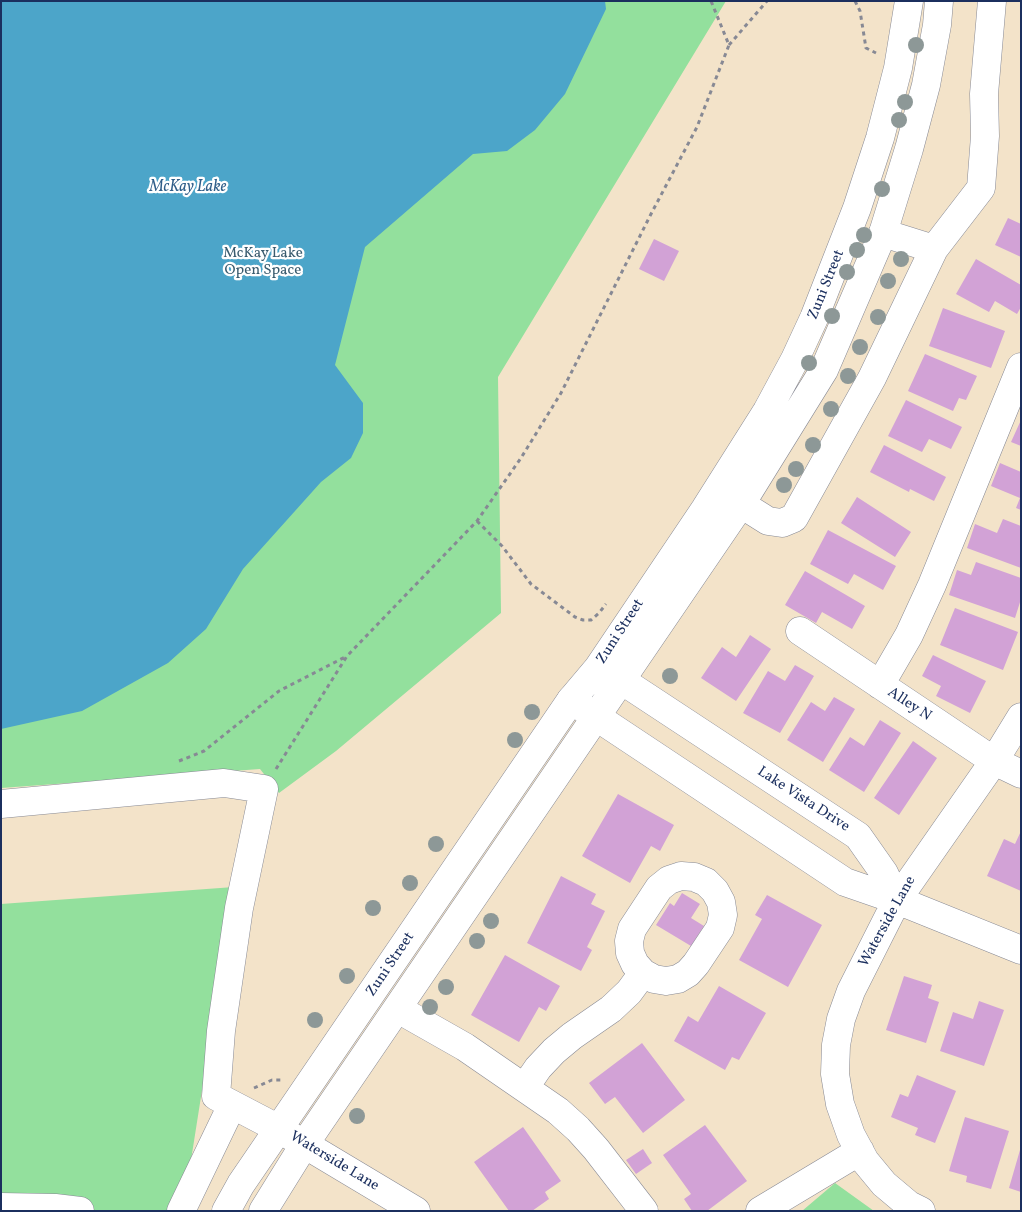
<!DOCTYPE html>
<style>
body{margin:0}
#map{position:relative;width:1022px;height:1212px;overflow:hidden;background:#f3e3c9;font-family:Vollkorn,serif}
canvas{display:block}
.frame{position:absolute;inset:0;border:2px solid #1b2f5e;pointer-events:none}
</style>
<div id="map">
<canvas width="1022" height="1212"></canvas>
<div class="frame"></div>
</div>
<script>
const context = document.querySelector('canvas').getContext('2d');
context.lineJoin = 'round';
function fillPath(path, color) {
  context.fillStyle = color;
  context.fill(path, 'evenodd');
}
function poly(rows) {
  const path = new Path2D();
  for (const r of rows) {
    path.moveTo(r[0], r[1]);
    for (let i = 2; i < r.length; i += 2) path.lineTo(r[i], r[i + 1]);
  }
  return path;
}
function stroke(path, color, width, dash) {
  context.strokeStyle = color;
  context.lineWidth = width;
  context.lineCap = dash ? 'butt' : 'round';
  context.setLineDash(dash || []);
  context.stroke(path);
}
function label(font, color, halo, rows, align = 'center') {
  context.font = font + ' Vollkorn,serif';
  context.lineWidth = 4.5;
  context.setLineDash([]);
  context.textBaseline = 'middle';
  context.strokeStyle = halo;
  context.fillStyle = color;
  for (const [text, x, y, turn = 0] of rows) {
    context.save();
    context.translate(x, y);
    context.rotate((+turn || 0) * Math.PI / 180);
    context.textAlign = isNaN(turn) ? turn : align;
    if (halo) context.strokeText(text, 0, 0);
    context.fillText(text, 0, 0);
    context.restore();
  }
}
const green = poly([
 [1,1,726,1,498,377,501,613,336,751,279,793,260,769,1,788],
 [234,887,183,1211,1,1211,1,904],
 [835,1183,874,1211,802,1211]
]);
const water = poly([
 [1,1,605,1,606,9,565,94,535,130,507,151,473,154,365,247,335,365,363,403,363,433,351,458,321,482,243,569,206,629,168,663,82,711,1,729]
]);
const building = poly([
 [1008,218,1021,224,1021,257,995,245],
 [654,239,679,251,664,281,639,269],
 [976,259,1021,285,1021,307,1017,314,995,301,989,312,956,294],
 [943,308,1005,331,991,368,929,346],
 [925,354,977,376,966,400,959,398,953,411,908,391],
 [906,400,962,427,951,449,929,439,922,452,888,436],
 [1021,420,1021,446,1011,442],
 [884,445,946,477,934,501,910,489,909,492,870,472],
 [1000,463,1021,472,1021,510,1016,508,1020,498,991,486],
 [857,497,911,532,895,557,841,523],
 [1003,519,1021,526,1021,568,967,548,975,524,997,533],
 [828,530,896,566,883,590,854,574,848,584,810,564],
 [976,562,1021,578,1021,599,1015,618,949,595,957,570,971,575],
 [805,571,865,606,852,629,822,612,816,623,785,605],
 [955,608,1018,632,1003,670,940,645],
 [750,635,771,649,736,701,701,678,722,647,736,657],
 [933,655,986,681,970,713,936,696,941,686,922,676],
 [795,665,814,676,780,733,743,713,768,671,785,681],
 [834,697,855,709,823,762,787,740,811,702,825,711],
 [880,720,901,733,864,792,829,770,850,737,864,746],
 [913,741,937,758,899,815,874,798],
 [618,794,674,825,660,851,651,846,630,883,582,856],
 [1021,831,1021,891,987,876,1004,839,1015,844],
 [561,876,596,894,591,904,605,911,587,947,592,950,581,971,527,943],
 [682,893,700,904,691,918,704,926,691,946,656,925,670,903,674,906],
 [767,895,822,925,788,987,739,960,762,919,755,915],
 [505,955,560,986,546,1011,539,1007,519,1042,471,1015],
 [904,976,932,985,928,998,939,1002,926,1043,886,1030],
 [719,986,766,1013,739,1060,732,1057,725,1070,674,1041,688,1016,698,1022],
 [979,1001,1004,1010,984,1066,940,1051,953,1012,973,1019],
 [642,1043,685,1100,643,1133,615,1097,605,1104,589,1083],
 [917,1075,956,1091,935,1143,915,1135,918,1128,891,1117,900,1094,908,1097],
 [965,1117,1009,1131,991,1189,966,1182,967,1176,949,1171],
 [705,1125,747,1181,707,1211,692,1211,684,1199,691,1194,663,1155],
 [523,1127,561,1181,545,1192,549,1199,532,1211,509,1211,474,1162],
 [643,1149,652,1163,636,1174,626,1160],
 [1020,1150,1021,1150,1021,1192,1009,1188]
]);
const path = poly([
 [855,1,860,11,866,48,876,53],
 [729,45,767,1],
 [477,521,502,546,531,584,575,617,583,620,591,620,599,613,606,604],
 [179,761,204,751,279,691,347,656],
 [276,769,347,656,477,521,521,458,561,393,651,214,697,127,729,45,711,1],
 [254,1088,272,1080,284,1080]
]);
const minor = poly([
 [883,233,934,249],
 [741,504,768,521,782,523,794,518,872,378,934,249,981,188,985,136,984,94,992,1],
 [800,631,994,761,1021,774],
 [599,669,621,680,858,836,884,873,897,900],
 [880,685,909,635,932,585,1021,367],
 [571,700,845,882,897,900,1021,950],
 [1,804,224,783,264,789,239,908,221,1031,216,1096,279,1129,416,1211],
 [681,876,694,877,706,882,715,891,721,902,723,915,720,928,696,964,688,973,678,979,666,981,654,979,643,973,635,964,630,953,629,941,632,929,659,888,669,880,681,876],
 [398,1009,465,1047,558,1111,578,1129,596,1149,644,1211],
 [525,1087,538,1068,554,1051,572,1036,611,1009,629,992,643,973],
 [1,1207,55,1208,80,1211],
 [181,1211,232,1105],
 [760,1211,860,1151],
 [921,1211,909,1205,884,1184,865,1161,851,1135,840,1104,835,1074,836,1045,841,1019,851,991,897,900,994,761,1021,717]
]);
const major = poly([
 [226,1211,241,1184,571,700,598,668,705,509,767,411,795,359,814,318,857,208,880,138,898,68,909,1],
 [263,1211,304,1145,741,504,824,370,883,233,909,149,926,85,937,25,939,1]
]);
const trees = [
 [916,45],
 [905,102],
 [899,120],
 [882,189],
 [864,235],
 [857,250],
 [901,259],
 [847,272],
 [888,281],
 [832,316],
 [878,317],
 [860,347],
 [809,363],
 [848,376],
 [831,409],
 [813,445],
 [796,469],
 [784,485],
 [670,676],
 [532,712],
 [515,740],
 [436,844],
 [410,883],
 [373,908],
 [491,921],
 [477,941],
 [347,976],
 [446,987],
 [430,1007],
 [315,1020],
 [357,1116]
];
const parkNames = [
 ["McKay Lake",263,254],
 ["Open Space",263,271]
];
const streetNames = [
 ["Zuni Street",827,285,-68],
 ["Zuni Street",621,632,-57],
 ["Alley N",909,705,33],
 ["Lake Vista Drive",803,800,33],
 ["Waterside Lane",888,922,-61],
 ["Zuni Street",391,965,-56],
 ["Waterside Lane",334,1162,31]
];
const waterNames = [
 ["McKay Lake",188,188]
];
fillPath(green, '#93e09d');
fillPath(water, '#4ca5c9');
fillPath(building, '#d2a2d6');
stroke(minor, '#878994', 29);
stroke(major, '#878994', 29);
stroke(path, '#878994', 3, [4, 4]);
stroke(minor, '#fff', 28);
stroke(major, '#fff', 28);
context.fillStyle = '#8d9897';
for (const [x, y] of trees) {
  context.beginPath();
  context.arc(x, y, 8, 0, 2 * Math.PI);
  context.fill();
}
label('15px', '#395b6e', '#fff', parkNames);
label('15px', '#1b2f5e', '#fff', streetNames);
label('italic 16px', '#2f5e89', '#fff', waterNames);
</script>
